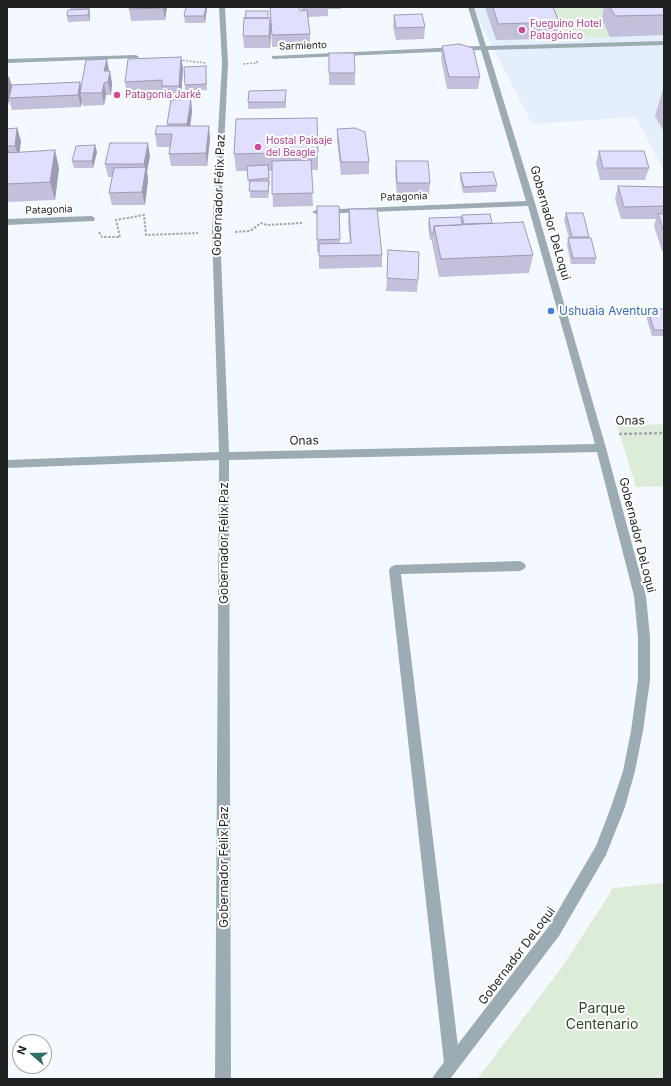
<!DOCTYPE html>
<meta charset="utf-8">
<style>
body{margin:0}
#map{position:relative;width:671px;height:1086px;overflow:hidden;background:#f4f9ff;font-family:Inter,sans-serif}
canvas{display:block}
.frame{position:absolute;inset:0;border:8px solid #1e2022;pointer-events:none}
.north{position:absolute;left:12px;top:1034px;width:40px;height:40px;box-sizing:border-box;background:#fff;border:1px solid #a5a6a7;border-radius:50%;rotate:290deg;font-size:11px;font-weight:700;line-height:16px;text-align:center;color:#1e2022}
.north::after{content:'';display:block;margin:auto;width:14px;height:18px;background:#2d7164;clip-path:polygon(50% 0,100% 100%,50% 72%,0 100%)}
</style>
<div id="map">
<canvas width="671" height="1086"></canvas>
<div class="frame"></div>
<div class="north">N</div>
</div>
<script>
const context = document.querySelector('canvas').getContext('2d');
context.lineJoin = 'round';
function fillPath(path, color) {
  context.fillStyle = color;
  context.fill(path, 'evenodd');
}
function poly(rows) {
  const path = new Path2D();
  for (const r of rows) {
    path.moveTo(r[0], r[1]);
    for (let i = 2; i < r.length; i += 2) path.lineTo(r[i], r[i + 1]);
  }
  return path;
}
function stroke(path, color, width, dash) {
  context.strokeStyle = color;
  context.lineWidth = width;
  context.lineCap = dash ? 'butt' : 'round';
  context.setLineDash(dash || []);
  context.stroke(path);
}
function label(font, color, halo, rows, align = 'center') {
  context.font = font + ' Inter,sans-serif';
  context.lineWidth = 4;
  context.setLineDash([]);
  context.textBaseline = 'middle';
  context.strokeStyle = halo;
  context.fillStyle = color;
  for (const [text, x, y, turn = 0] of rows) {
    context.save();
    context.translate(x, y);
    context.rotate((+turn || 0) * Math.PI / 180);
    context.textAlign = isNaN(turn) ? turn : align;
    if (halo) context.strokeText(text, 0, 0);
    context.fillText(text, 0, 0);
    context.restore();
  }
}
const built = poly([
 [472,7,664,7,664,171,636,117,532,124]
]);
const green = poly([
 [543,7,664,7,664,17,602,19,610,37,556,39],
 [664,424,664,486,636,487,617,426],
 [664,883,664,1079,477,1079,565,963,613,888]
]);
const pathFar2 = poly([
 [179,60,206,63],
 [243,64,257,63,257,60]
]);
const pathFar1 = poly([
 [99,232,102,237,120,237,116,220,144,215,146,235,198,233],
 [235,232,250,231,261,223,267,225,302,223]
]);
const path = poly([
 [619,434,664,433]
]);
const service = poly([
 [520,561,524,563,526,566,524,569,520,571,401,574,460,1063,457,1068,452,1071,447,1068,444,1063,389,570,391,567,395,565,520,561]
]);
const minor = poly([
 [219,7,225,7,228,64,220,232,229,452,595,444,528,206,316,214,312,212,316,210,526,201,481,50,274,59,272,58,272,56,480,46,468,7,474,7,486,46,664,41,664,45,488,50,535,203,606,448,646,596,650,637,650,680,643,731,635,771,625,807,606,855,559,936,450,1079,432,1079,435,1074,549,926,596,846,611,807,623,771,631,731,638,680,638,637,634,596,597,452,229,460,231,1079,215,1079,219,460,7,468,7,460,219,452,212,232,222,64,219,7],
 [136,55,139,57,138,58,7,63,7,59,136,55],
 [91,216,94,217,95,219,94,221,7,225,7,219,91,216]
]);
const wall = poly([
 [70,7,90,7,89,9,90,15,90,21,68,22,67,16,71,10],
 [130,7,167,7,165,20,131,21,129,9],
 [186,7,207,7,205,23,185,23,184,16],
 [270,7,300,11,302,11,301,7,341,7,341,9,328,9,328,16,308,17,310,34,310,46,272,47],
 [485,7,553,7,559,22,556,39,496,40],
 [604,7,664,7,664,35,610,37,602,19],
 [394,15,425,27,424,39,396,40,393,27],
 [245,18,269,18,271,29,270,48,244,48,243,36],
 [442,46,480,77,478,89,447,89,441,58],
 [329,53,355,73,355,85,329,85],
 [181,57,183,69,181,98,163,99,162,92,127,94,125,82],
 [206,66,207,90,185,91,185,85],
 [109,71,112,83,111,95,106,95,104,105,83,106,82,100,81,107,12,110,9,100,8,105,7,105,7,77,12,85,80,82,81,88],
 [664,86,664,132,655,116],
 [286,97,286,108,248,109,248,102],
 [191,99,192,112,190,126,210,138,207,166,171,166,169,154,171,147,157,147,155,134,167,126,167,124],
 [17,128,21,141,19,152,59,168,55,200,7,202,7,129],
 [337,129,369,162,369,174,341,175,337,141],
 [599,151,649,168,645,180,600,180,596,163],
 [97,152,93,168,74,168,72,161],
 [318,152,318,170,311,170,313,206,273,207,272,171,269,171,270,185,269,185,268,198,250,198,250,186,249,186,248,171,236,171,234,154],
 [150,156,147,171,148,180,145,205,112,205,109,193,112,177,108,177,105,164],
 [396,161,430,183,429,196,397,196,395,174],
 [460,173,497,185,496,192,463,193,460,180],
 [618,186,664,187,664,251,662,251,654,226,656,219,621,219,615,199],
 [317,206,339,206,340,243,350,243,348,222,349,209,382,255,382,267,319,269,319,252,317,252],
 [566,213,589,237,589,238,596,258,595,264,571,264,567,245,568,238,569,238,564,220],
 [462,215,492,223,533,255,529,273,439,277,432,243,432,240,430,240,428,225,429,218,461,222],
 [387,278,418,280,417,292,386,291],
 [648,309,664,309,664,336,652,336,646,316]
]);
const shadedWall = poly([
 [87,7,90,7,89,9,90,15,90,21],
 [164,7,167,7,165,20,163,8],
 [206,7,207,7,207,9,205,23,204,16],
 [270,18,271,29,270,48,269,36],
 [181,57,183,69,181,98,179,86],
 [107,59,109,71,107,83,104,71],
 [110,71,112,83,111,95,108,82],
 [9,77,13,89,9,98,9,100,8,105,7,102,7,84],
 [80,82,82,93,80,93,82,100,81,107,78,95],
 [104,83,106,95,104,105,102,93],
 [191,99,192,112,189,136,187,124],
 [209,126,210,138,207,166,206,153],
 [17,128,21,141,19,158,15,146],
 [148,143,150,156,147,171,148,180,145,205,142,192,145,173,144,164],
 [95,145,97,152,93,168,92,161],
 [7,146,11,159,7,157],
 [55,150,59,168,55,200,50,182],
 [269,181,269,187,268,198,268,191]
]);
const building = poly([
 [130,7,164,7,163,8,129,9,130,7],
 [186,7,206,7,204,16,184,16,186,7],
 [270,7,299,7,300,11,307,10,310,34,272,35,270,7],
 [493,7,553,7,559,22,498,24,493,7],
 [610,7,664,7,664,15,615,16,610,7],
 [89,9,88,15,67,16,68,10,89,9],
 [246,11,268,11,268,18,245,18,246,11],
 [422,14,425,27,396,28,394,15,422,14],
 [244,18,270,18,269,36,243,36,244,18],
 [459,44,473,48,480,77,449,77,442,46,459,44],
 [329,53,354,53,355,73,329,73,329,53],
 [181,57,179,86,162,86,162,80,125,82,128,59,181,57],
 [107,59,104,71,110,71,108,82,104,83,102,93,80,93,86,60,107,59],
 [206,66,206,84,185,85,184,67,206,66],
 [7,77,9,77,7,84,7,77],
 [80,82,78,95,9,98,12,85,80,82],
 [286,90,285,102,248,102,249,91,286,90],
 [191,99,187,124,167,124,171,100,191,99],
 [317,118,318,152,234,154,236,119,317,118],
 [157,126,209,126,206,153,169,154,172,134,155,134,157,126],
 [17,128,15,146,7,146,7,149,7,129,17,128],
 [355,128,365,132,369,162,341,162,337,129,355,128],
 [110,143,148,143,144,164,105,164,110,143],
 [95,145,92,161,72,161,76,146,95,145],
 [55,150,50,182,7,184,7,153,55,150],
 [599,151,644,151,649,168,603,168,599,151],
 [311,160,313,193,272,194,272,161,311,160],
 [396,161,428,161,430,183,397,183,396,161],
 [268,165,269,178,248,180,247,166,268,165],
 [146,167,142,192,109,193,114,168,146,167],
 [493,172,497,185,464,187,460,173,493,172],
 [250,181,269,181,268,191,249,191,250,181],
 [618,186,664,187,664,206,624,207,618,186],
 [317,206,339,206,340,239,317,240,317,206],
 [349,209,377,209,382,255,319,256,319,244,351,243,349,209],
 [566,213,583,213,589,237,572,237,566,213],
 [490,214,492,223,464,224,462,215,490,214],
 [658,214,664,214,664,232,658,214],
 [461,217,462,225,434,226,433,234,431,234,429,218,461,217],
 [523,222,533,255,441,259,434,226,523,222],
 [568,238,591,238,596,258,573,258,568,238],
 [388,250,419,252,418,280,387,278,388,250],
 [648,309,664,309,664,330,654,330,648,309]
]);
const markers = [
 [522,30,4,"#d1479c"],
 [117,95,4,"#d1479c"],
 [258,147,4,"#d1479c"],
 [551,311,4,"#3f7fe0"]
];
const farHotelnames = [
 ["Fueguino Hotel",530,24],
 ["Patagónico",530,36],
 ["Patagonia Jarké",125,95],
 ["Hostal Paisaje",266,141],
 ["del Beagle",266,153]
];
const farStreetnames = [
 ["Sarmiento",303,46,-2],
 ["Patagonia",404,197,-2],
 ["Patagonia",49,210,-2]
];
const streetNames = [
 ["Gobernador Félix Paz",219,195,-88],
 ["Gobernador DeLoqui",550,223,74],
 ["Onas",630,421,-1],
 ["Onas",304,441,-1],
 ["Gobernador DeLoqui",637,535,76],
 ["Gobernador Félix Paz",224,543,-90],
 ["Gobernador Félix Paz",224,867,-90],
 ["Gobernador DeLoqui",517,956,-53]
];
const shopNames = [
 ["Ushuaia Aventura",559,311]
];
const nearParknames = [
 ["Parque",602,1009],
 ["Centenario",602,1025]
];
fillPath(built, '#e5effb');
fillPath(green, '#dcecd8');
stroke(pathFar2, '#a4a8ac', 1.5, [2, 1.5]);
stroke(pathFar1, '#a4a8ac', 2, [2.5, 1.5]);
stroke(path, '#a4a8ac', 2.5, [3, 2]);
fillPath(service, '#9dacb2');
fillPath(minor, '#9dacb2');
fillPath(wall, '#c2c0da');
fillPath(shadedWall, '#9e9cb2');
fillPath(building, '#e1dffe');
stroke(building, '#9e9cb2', 1);
for (const [x, y, r, color] of markers) {
  const dot = new Path2D();
  dot.arc(x, y, r, 0, 2 * Math.PI);
  context.fillStyle = color;
  context.fill(dot);
  stroke(dot, '#fff', 1.5);
}
label('10px', '#b23c85', '#fff', farHotelnames, 'left');
label('10px', '#1e2022', '#fff', farStreetnames);
label('12px', '#1e2022', '#fff', streetNames);
label('12px', '#366cbe', '#fff', shopNames, 'left');
label('14px', '#2c4a23', '#fff', nearParknames);
</script>
